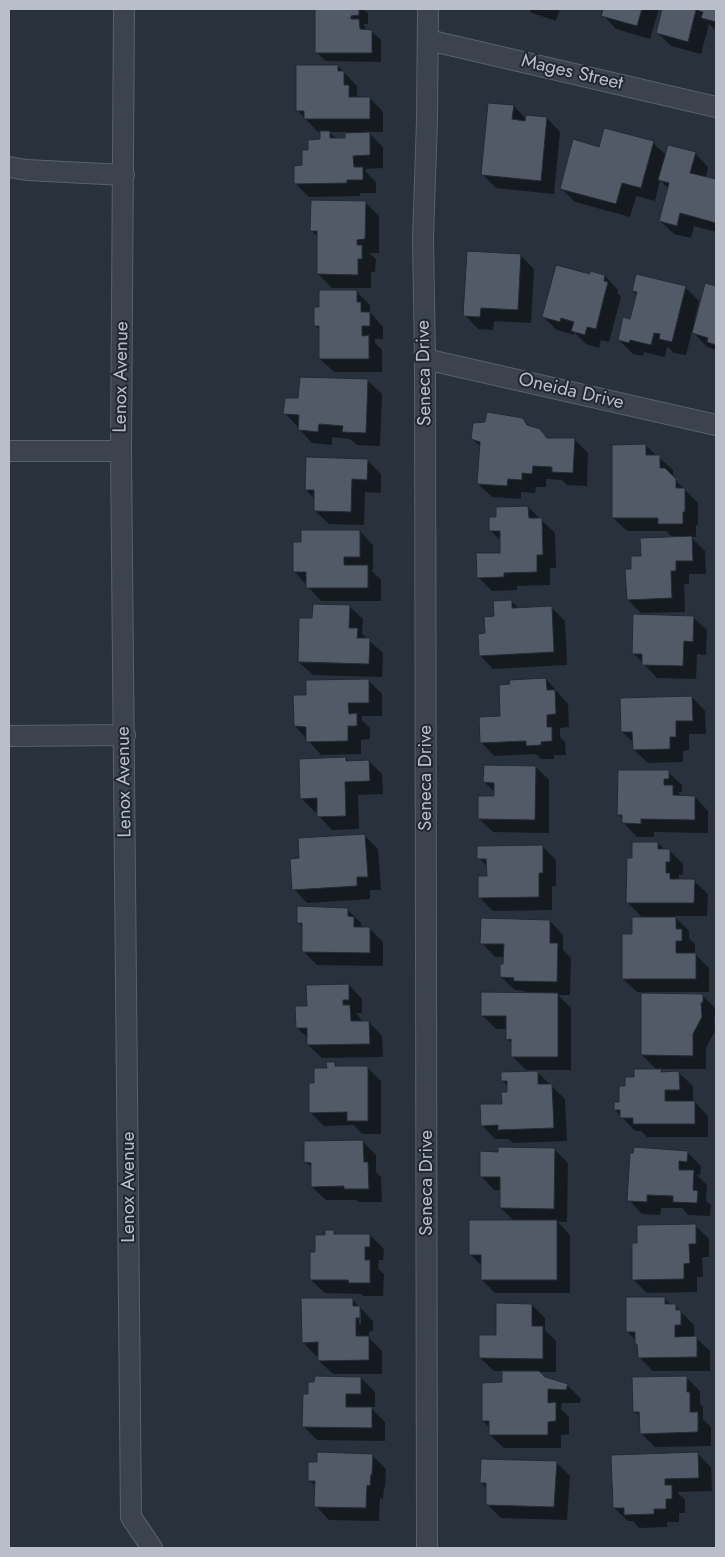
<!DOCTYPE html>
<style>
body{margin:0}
#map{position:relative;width:725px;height:1557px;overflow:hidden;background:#29313d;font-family:Jost,sans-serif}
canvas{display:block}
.frame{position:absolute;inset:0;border:10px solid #b9bec8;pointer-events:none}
</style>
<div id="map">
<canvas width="725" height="1557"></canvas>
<div class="frame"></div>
</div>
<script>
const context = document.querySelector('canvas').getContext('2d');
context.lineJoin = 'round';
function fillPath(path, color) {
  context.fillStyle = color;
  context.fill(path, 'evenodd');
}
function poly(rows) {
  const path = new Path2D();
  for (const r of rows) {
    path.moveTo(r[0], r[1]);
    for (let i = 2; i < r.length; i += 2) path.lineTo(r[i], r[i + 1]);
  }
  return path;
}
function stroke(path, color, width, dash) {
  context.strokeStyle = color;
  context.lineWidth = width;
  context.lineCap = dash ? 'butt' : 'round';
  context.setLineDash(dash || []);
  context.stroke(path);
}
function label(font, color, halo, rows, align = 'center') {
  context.font = font + ' Jost,sans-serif';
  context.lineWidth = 4;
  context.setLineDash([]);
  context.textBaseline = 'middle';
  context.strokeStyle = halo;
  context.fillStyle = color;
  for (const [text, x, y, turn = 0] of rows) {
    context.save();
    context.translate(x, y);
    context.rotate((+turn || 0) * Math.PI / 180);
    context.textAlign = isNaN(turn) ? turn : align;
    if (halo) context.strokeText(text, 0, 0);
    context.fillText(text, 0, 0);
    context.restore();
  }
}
const shadow = poly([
 [317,9,363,9,368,13,368,24,363,24,368,31,371,31,381,40,381,62,326,61,316,52],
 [528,9,560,9,556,21,532,13],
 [599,9,659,9,650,39,616,29,603,15,604,10],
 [664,9,716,9,716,31,709,24,701,54,671,46,658,33],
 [338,66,357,86,357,95,360,98,370,98,383,112,383,132,368,132,383,147,383,168,366,169,366,172,376,182,376,193,360,193,360,196,309,197,295,183,309,151,321,141,322,132,318,132,297,110],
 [329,132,346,132,346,139,337,139],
 [514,106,527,120,547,118,560,132,554,194,496,188,482,174],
 [653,143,666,155,695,153,708,167,706,178,716,181,716,232,694,226,691,238,674,234,660,221,669,189,660,180,655,201,636,196,630,217,575,202,561,188,600,148],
 [365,202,379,216,379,253,369,253,376,259,375,272,371,272,371,288,332,288,318,274,319,238,312,231],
 [520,255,534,269,531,323,494,321,493,330,478,329,465,315],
 [591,276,605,276,618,290,617,293,621,297,609,342,601,340,599,348,586,344,574,332,574,335,557,330,543,317],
 [706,285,716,287,716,350,707,347,692,331,686,355,674,353,667,346,665,357,644,352,643,356,633,354,619,340,631,321,637,295,633,291,685,287,699,301,694,322,696,323],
 [356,291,370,305,370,312,383,327,383,339,375,339,375,343,382,350,382,372,334,372,320,359,320,331,315,325,320,309],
 [368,381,382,394,380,446,357,445,350,439,332,437,332,445,312,443,285,413,300,400],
 [522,419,532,428,540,430,548,439,574,439,588,453,587,486,567,485,562,480,546,479,546,487,536,487,535,493,521,492,521,499,492,497,478,484,481,447,472,439,486,423],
 [645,445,673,470,673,478,698,503,698,525,696,525,696,537,691,537,705,551,706,574,689,574,689,584,684,584,685,612,641,613,628,600,632,570,642,557,673,538,666,531,627,531,613,518],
 [367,460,381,474,381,493,365,492,364,525,329,524,315,511,315,499,306,490],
 [528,507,555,533,556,568,550,568,550,585,517,586,517,590,492,591,478,577,502,554,502,542,491,531],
 [360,531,373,545,373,570,371,570,381,580,381,601,321,601,294,571],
 [511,601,519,608,551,607,565,621,567,665,493,669,480,655,486,635,495,618],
 [349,606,363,619,362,634,383,653,382,677,313,675,299,662,314,620],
 [693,617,707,630,706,655,697,654,696,679,657,678,634,654],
 [546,679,568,704,569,727,560,728,560,737,565,742,566,755,554,755,554,759,541,759,536,754,494,756,481,742,502,717],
 [368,680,382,694,382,716,362,716,362,720,370,728,370,739,361,740,361,754,321,755,295,726,307,696],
 [692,697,705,711,706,734,689,734,689,750,683,751,683,762,648,763,634,750,634,743,622,732],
 [346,758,350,762,369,761,382,774,383,794,358,795,359,829,332,830,319,816,319,812,315,812,302,799],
 [536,767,549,780,549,833,493,832,479,819,495,797,495,792,484,782],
 [668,772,682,785,682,792,678,792,683,797,695,797,708,811,708,833,654,832,654,837,637,837,624,823,624,820,618,815],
 [365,836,378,849,381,890,370,890,370,899,307,903,294,889,300,860],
 [658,843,665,850,669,850,683,864,683,875,679,875,679,881,694,881,708,894,707,916,674,916,689,931,689,938,695,944,695,954,709,968,709,992,646,992,646,995,703,996,716,1009,716,1016,714,1017,715,1031,706,1048,706,1069,660,1069,664,1073,679,1073,693,1086,693,1102,695,1102,708,1116,708,1137,647,1137,641,1131,635,1131,615,1110,626,1087,635,1078,657,1070,642,1055,642,992,637,992,623,979,633,935,643,918,628,903,633,860],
 [542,846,556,860,556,886,552,886,552,910,493,911,479,897,488,877,488,867,479,858],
 [347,909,361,923,361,925,364,928,370,929,383,942,383,966,317,965,303,951,303,928,298,922],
 [550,921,563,935,563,950,571,958,570,995,558,995,571,1008,571,1070,526,1070,512,1056,512,1044,507,1039,507,1029,496,1029,482,1015,527,994,524,991,515,990,501,977,505,957,495,957,482,943],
 [349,985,362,999,362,1013,356,1013,363,1022,369,1022,382,1036,383,1057,322,1058,308,1045,308,1038,297,1028,308,1007],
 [334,1063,339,1067,367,1067,381,1081,381,1134,362,1134,354,1125,324,1126,310,1112,315,1084],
 [537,1072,565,1099,567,1141,513,1143,508,1139,495,1139,482,1125,503,1105,509,1093,508,1086,503,1081],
 [362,1141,376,1155,376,1172,381,1177,382,1202,359,1202,356,1200,326,1200,312,1187,312,1168,306,1162],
 [554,1149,568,1163,567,1222,558,1222,570,1235,570,1293,495,1293,482,1280,482,1266,471,1255,514,1221,501,1208,501,1190,494,1190,481,1176,499,1153],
 [687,1152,701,1166,700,1175,696,1174,707,1185,706,1201,711,1205,710,1216,688,1215,682,1208,661,1208,660,1215,642,1214,629,1200],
 [695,1225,709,1239,709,1257,702,1257,703,1277,697,1277,697,1292,647,1293,633,1279],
 [333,1231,337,1235,370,1235,384,1249,383,1260,379,1260,378,1269,384,1274,383,1296,363,1296,361,1294,325,1293,311,1280,316,1253,326,1236],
 [664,1298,672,1306,675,1306,694,1325,694,1338,696,1338,710,1351,710,1371,653,1371,639,1357,639,1346,636,1341,627,1331],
 [352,1299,373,1321,373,1331,369,1332,369,1338,382,1351,382,1374,333,1374,319,1361,319,1356,316,1356,303,1342],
 [359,1310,361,1312,361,1324,359,1324],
 [532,1305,545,1318,545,1330,556,1341,556,1372,538,1372,544,1378,567,1385,581,1399,580,1403,562,1403,561,1409,569,1417,569,1434,561,1435,561,1448,504,1448,490,1435,490,1428,483,1421,503,1384,503,1371,494,1371,480,1358,497,1336],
 [686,1377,700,1391,700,1404,703,1407,703,1419,711,1427,711,1446,655,1447,641,1433,641,1418,634,1411],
 [361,1378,375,1392,375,1407,370,1407,385,1422,385,1441,317,1440,303,1426,309,1396],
 [698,1454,711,1467,712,1491,677,1492,685,1500,685,1513,679,1513,679,1522,667,1522,667,1527,639,1528,633,1521,628,1521,614,1508],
 [372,1455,386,1469,385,1488,384,1487,383,1499,380,1498,379,1521,329,1520,316,1506,316,1487,309,1480,318,1463],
 [556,1462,570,1476,567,1520,501,1518,487,1504,487,1489,481,1483]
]);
const building = poly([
 [315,9,359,9,359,15,351,16,351,19,359,19,360,29,372,30,372,53,315,53,315,9],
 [603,9,642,9,637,26,601,16,603,9],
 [662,9,716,9,716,22,701,18,703,12,696,10,688,42,656,33,662,9],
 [296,65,338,65,338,71,344,71,344,85,349,85,349,97,370,97,370,119,304,119,304,111,296,111,296,65],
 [488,103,514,105,512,119,525,121,526,115,547,117,541,181,481,175,488,103],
 [604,128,654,141,641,188,622,183,616,204,560,189,573,139,599,147,604,128],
 [320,131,330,131,330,138,345,138,345,133,370,132,370,155,353,156,354,167,363,167,363,180,347,180,347,183,294,184,294,166,302,165,302,150,308,150,308,140,320,139,320,131],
 [668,145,696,152,690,173,716,179,716,223,680,213,677,226,659,221,669,183,658,180,668,145],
 [311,200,366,201,365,239,357,240,357,245,362,245,362,259,358,259,358,275,317,274,317,231,310,231,311,200],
 [467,251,521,254,518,310,481,308,480,317,463,316,467,251],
 [556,265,590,274,590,271,605,275,604,281,608,282,596,329,587,327,585,335,571,331,574,322,561,318,560,322,542,317,556,265],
 [636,274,686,286,672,342,659,339,660,334,654,333,651,345,630,340,629,343,618,340,623,317,630,319,637,292,632,291,636,274],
 [705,283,716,286,716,345,707,342,708,338,692,333,705,283],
 [319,290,357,290,357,302,361,302,361,312,370,312,370,326,362,326,362,336,369,335,369,359,319,359,319,326,314,326,314,307,319,307,319,290],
 [300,377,368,379,366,433,342,432,343,426,319,424,318,432,298,430,299,415,283,414,285,398,298,398,300,377],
 [487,412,523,418,527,425,540,429,547,438,575,438,573,473,552,472,552,467,533,466,532,474,522,473,522,480,508,479,507,486,477,484,480,442,471,439,473,423,485,422,487,412],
 [646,444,646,455,660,455,660,468,665,468,676,479,676,488,685,488,685,512,683,512,683,524,658,524,658,518,612,518,612,445,646,444],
 [306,457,368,459,367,480,352,479,351,512,314,511,314,490,305,490,306,457],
 [528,506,529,518,542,518,543,555,537,555,537,572,504,573,504,577,477,578,476,553,500,553,500,531,489,531,489,517,496,517,496,507,528,506],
 [301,530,360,530,360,557,344,557,344,565,368,565,368,588,306,588,306,572,293,572,293,542,301,542,301,530],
 [692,536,693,561,676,561,676,571,671,571,672,598,627,600,625,569,631,569,631,556,641,556,640,538,692,536],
 [512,600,512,608,552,606,554,652,479,656,478,634,485,633,484,617,494,616,493,601,512,600],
 [313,604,350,605,349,628,358,628,357,638,370,638,369,664,298,662,299,618,312,618,313,604],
 [633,614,694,616,693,642,684,641,683,666,642,665,642,654,632,654,633,614],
 [546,678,547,690,555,690,556,714,547,715,547,727,552,727,552,741,541,742,541,745,526,746,526,741,480,743,479,717,500,716,499,685,510,684,509,680,546,678],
 [369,679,369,703,348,703,349,714,357,713,357,726,348,726,348,741,306,742,306,727,294,726,293,695,306,695,306,680,369,679],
 [692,696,693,721,676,721,676,737,670,737,670,749,633,750,632,732,621,732,620,698,692,696],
 [346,757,346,761,369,760,370,781,345,782,346,816,317,817,317,798,300,799,299,759,346,757],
 [484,765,536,766,535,820,478,819,478,796,494,796,494,783,483,782,484,765],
 [618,770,669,770,669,779,664,779,664,785,673,785,673,795,695,796,695,820,641,819,641,824,622,823,622,815,617,815,618,770],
 [365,834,368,877,357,877,357,886,292,890,290,859,299,858,298,838,365,834],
 [632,842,658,842,658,849,670,849,670,862,666,862,666,873,670,873,670,879,695,879,694,903,626,903,627,858,632,858,632,842],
 [543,845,543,873,539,873,539,897,478,898,478,876,487,876,486,859,477,859,477,846,543,845],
 [297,906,348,908,348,916,354,917,354,927,370,927,370,953,302,952,302,923,297,923,297,906],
 [632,917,676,917,676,929,682,929,682,941,676,941,676,953,696,953,696,979,622,979,622,934,632,934,632,917],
 [481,918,550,920,550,943,558,943,557,982,513,981,514,978,500,977,500,964,503,964,504,944,480,944,481,918],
 [349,984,349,1000,343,1000,343,1005,350,1005,351,1021,369,1021,370,1044,307,1045,307,1028,296,1028,295,1006,307,1006,306,985,349,984],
 [481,992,558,993,558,1057,511,1057,511,1039,506,1040,506,1016,481,1016,481,992],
 [641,993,703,994,703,1002,701,1003,702,1017,693,1034,693,1056,641,1055,641,993],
 [326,1062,335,1062,335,1066,368,1066,368,1121,347,1121,347,1112,309,1113,309,1083,314,1083,314,1068,327,1068,326,1062],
 [634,1069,662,1069,661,1072,679,1071,680,1090,665,1090,665,1101,695,1101,695,1124,633,1124,633,1118,620,1118,620,1110,614,1110,614,1102,619,1102,619,1086,625,1086,625,1077,634,1077,634,1069],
 [538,1071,538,1084,552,1084,554,1128,498,1130,498,1125,481,1126,480,1104,502,1104,501,1092,507,1092,507,1081,501,1081,501,1072,538,1071],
 [363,1140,364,1162,368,1162,369,1189,344,1189,344,1186,311,1187,311,1163,304,1162,304,1141,363,1140],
 [498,1147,555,1148,554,1209,500,1208,500,1177,480,1177,480,1151,498,1152,498,1147],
 [634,1147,688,1151,687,1162,679,1161,679,1170,694,1170,693,1190,698,1191,697,1203,673,1202,673,1196,647,1195,647,1202,627,1201,630,1153,633,1153,634,1147],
 [469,1220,557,1220,557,1280,481,1280,481,1255,469,1255,469,1220],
 [696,1224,696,1244,689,1244,690,1263,684,1264,684,1279,632,1280,632,1243,637,1243,637,1225,696,1224],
 [325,1230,334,1230,334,1234,370,1234,370,1247,365,1247,365,1260,370,1260,370,1283,349,1283,348,1280,310,1280,310,1252,315,1252,315,1235,325,1235,325,1230],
 [626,1297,665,1297,665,1304,676,1304,676,1310,681,1310,681,1325,675,1325,675,1337,697,1336,697,1357,638,1358,637,1344,635,1344,635,1332,626,1332,626,1297],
 [301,1298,353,1298,353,1306,360,1306,360,1318,356,1318,356,1336,369,1336,369,1360,318,1361,318,1342,302,1343,301,1298],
 [496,1303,532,1304,532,1326,543,1326,543,1359,479,1358,479,1335,496,1335,496,1303],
 [502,1371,539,1371,545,1377,568,1384,566,1390,548,1389,548,1403,556,1402,556,1421,548,1422,548,1435,489,1435,489,1421,482,1421,482,1383,502,1382,502,1371],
 [315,1376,361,1377,361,1394,346,1394,346,1407,372,1407,372,1428,302,1427,303,1394,308,1394,308,1382,314,1382,315,1376],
 [687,1376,687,1392,690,1392,690,1412,698,1412,698,1432,640,1434,639,1412,633,1412,632,1377,687,1376],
 [317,1452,373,1454,372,1475,371,1474,370,1486,367,1485,366,1508,314,1507,315,1481,308,1481,308,1462,317,1462,317,1452],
 [698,1452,699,1478,665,1479,665,1485,672,1485,672,1499,666,1499,666,1509,654,1509,654,1514,624,1515,624,1508,613,1508,611,1455,698,1452],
 [481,1459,557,1461,554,1507,486,1505,486,1483,480,1483,481,1459]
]);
const minor = poly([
 [124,9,121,451,131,1517,152,1548],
 [428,40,716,107],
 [9,167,27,170,124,175],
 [425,359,716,425],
 [9,451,121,451],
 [9,736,125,735],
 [427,1548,425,359,423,238,427,120,428,9]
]);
const streetNames = [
 ["Mages Street",572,73,13],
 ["Seneca Drive",425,373,-91],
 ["Lenox Avenue",122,377,-89],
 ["Oneida Drive",571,392,13],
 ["Seneca Drive",426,778,-90],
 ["Lenox Avenue",125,782,-91],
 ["Seneca Drive",427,1183,-90],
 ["Lenox Avenue",129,1187,-90]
];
fillPath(shadow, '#0007');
fillPath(building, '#525a68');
stroke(building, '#232a35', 1);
stroke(minor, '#5a616b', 22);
stroke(minor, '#3c434e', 20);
label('19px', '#b9bec8', '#212833', streetNames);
</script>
